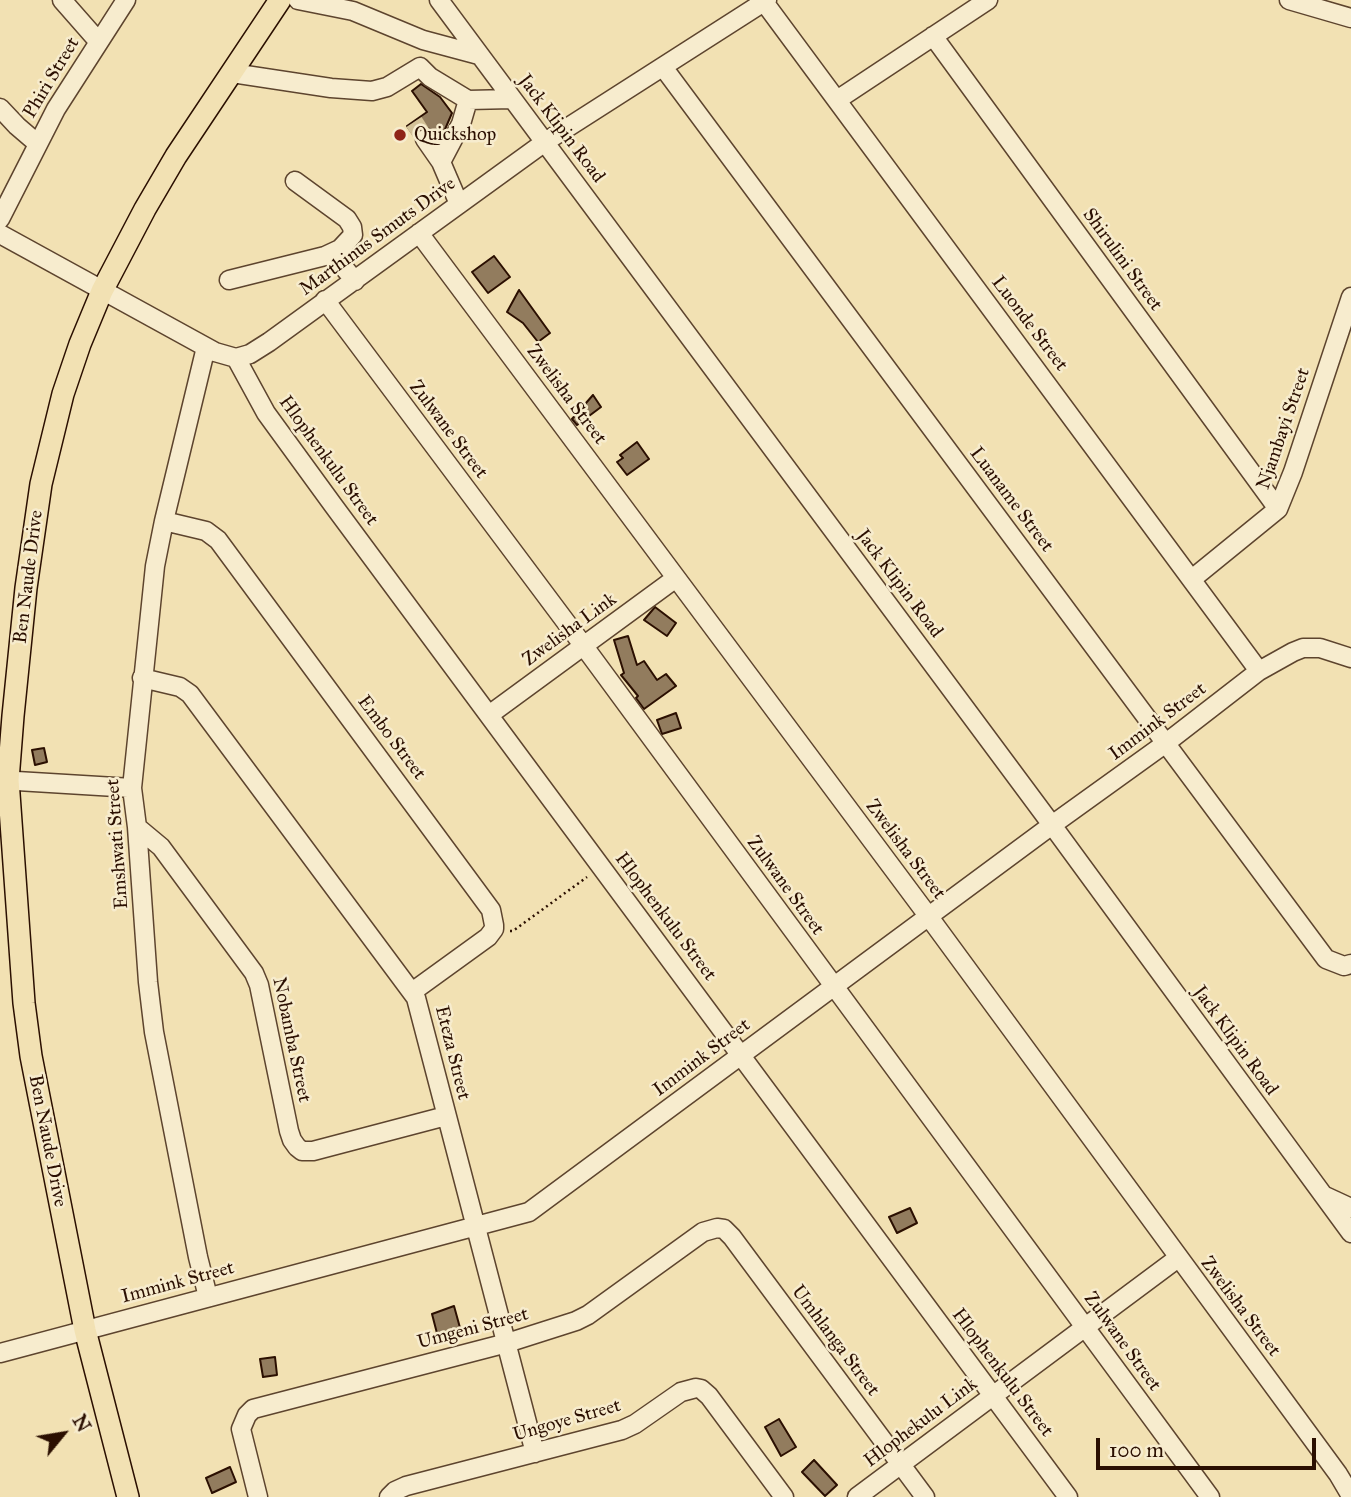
<!DOCTYPE html>
<style>
body{margin:0}
#map{position:relative;width:1351px;height:1497px;overflow:hidden;background:#f2e1b3;font-family:"IM FELL Great Primer",serif}
canvas{display:block}
.north{position:absolute;left:28px;top:1399px;width:70px;height:70px;-webkit-text-stroke:5px #f7ecce;paint-order:stroke;rotate:60deg;font-size:19px;font-weight:700;line-height:28px;text-align:center;color:#2b0f01}
.north::after{content:'';display:block;margin:auto;width:24px;height:32px;background:#2b0f01;clip-path:polygon(50% 0,100% 100%,50% 72%,0 100%)}
.scale{position:absolute;left:1096px;top:1438px;width:220px;height:32px;box-sizing:border-box;border:4px solid #2b0f01;border-top:0;padding-left:9px;font-size:21px;line-height:24px;white-space:nowrap;color:#2b0f01;-webkit-text-stroke:5px #f7ecce;paint-order:stroke}
</style>
<div id="map">
<canvas width="1351" height="1497"></canvas>
<div class="north">N</div>
<div class="scale">100 m</div>
</div>
<script>
const context = document.querySelector('canvas').getContext('2d');
context.lineJoin = 'round';
function fillPath(path, color) {
  context.fillStyle = color;
  context.fill(path, 'evenodd');
}
function poly(rows) {
  const path = new Path2D();
  for (const r of rows) {
    path.moveTo(r[0], r[1]);
    for (let i = 2; i < r.length; i += 2) path.lineTo(r[i], r[i + 1]);
  }
  return path;
}
function stroke(path, color, width, dash) {
  context.strokeStyle = color;
  context.lineWidth = width;
  context.lineCap = dash ? 'butt' : 'round';
  context.setLineDash(dash || []);
  context.stroke(path);
}
function label(font, color, halo, rows, align = 'center') {
  context.font = font + ' "IM FELL Great Primer",serif';
  context.lineWidth = 5;
  context.setLineDash([]);
  context.textBaseline = 'middle';
  context.strokeStyle = halo;
  context.fillStyle = color;
  for (const [text, x, y, turn = 0] of rows) {
    context.save();
    context.translate(x, y);
    context.rotate((+turn || 0) * Math.PI / 180);
    context.textAlign = isNaN(turn) ? turn : align;
    if (halo) context.strokeText(text, 0, 0);
    context.fillText(text, 0, 0);
    context.restore();
  }
}
const building = poly([
 [421,84,440,97,452,113,443,134,439,129,434,132,430,129,425,128,418,130,414,136,407,126,427,112,412,91,421,84],
 [494,256,510,277,488,293,472,272,494,256],
 [519,290,550,333,538,342,523,323,507,312,519,290],
 [593,395,601,407,577,425,572,419,593,395],
 [637,442,649,459,627,475,617,462,623,458,620,455,637,442],
 [655,607,676,623,667,636,644,620,655,607],
 [628,636,637,665,644,661,657,680,666,674,676,686,644,709,636,698,638,696,621,675,624,673,614,640,628,636],
 [676,713,681,728,662,734,657,720,676,713],
 [44,748,47,762,35,765,32,750,44,748],
 [910,1208,917,1223,897,1233,889,1217,910,1208],
 [454,1306,462,1335,439,1341,432,1314,454,1306],
 [275,1357,277,1375,263,1377,260,1359,275,1357],
 [779,1419,796,1447,781,1456,765,1427,779,1419],
 [814,1460,837,1485,825,1496,802,1472,814,1460],
 [230,1467,236,1482,212,1493,206,1478,230,1467]
]);
const minorTunnel = poly([
 [414,122,425,139]
]);
const path = poly([
 [510,931,513,931,587,877]
]);
const minor = poly([
 [62,0,98,41],
 [298,0,353,11,423,40,479,55],
 [439,0,1052,825,1351,1233],
 [1289,0,1351,18],
 [764,2,1259,671],
 [933,36,1278,509],
 [663,67,1326,959,1344,966,1351,964],
 [232,73,331,88,372,91,387,87,420,67,430,77,468,100,512,99],
 [837,100,988,0],
 [0,108,17,126,38,144],
 [425,139,441,162],
 [459,204,441,162,461,124,468,100],
 [0,219,56,109,126,0],
 [419,233,929,917,1338,1474,1351,1496],
 [0,234,215,352,236,358,250,354,269,342,545,142,767,0],
 [332,253,355,281],
 [229,280,325,256,340,249,353,235,352,227,347,219,295,181],
 [325,300,583,645,1210,1497],
 [206,347,164,521,155,566,132,788,137,827,148,982,154,1032,198,1257,208,1297],
 [236,358,266,413,333,505,1068,1497],
 [164,521,206,531,218,540,491,910,494,925,494,929,488,937,412,992],
 [1192,579,1278,509,1293,472,1351,297],
 [142,678,180,687,190,694,416,998,535,1453],
 [489,715,676,578],
 [0,780,132,788],
 [137,827,161,847,254,973,259,985,289,1131,292,1140,297,1147,302,1151,313,1151,446,1116],
 [1325,1196,1351,1208],
 [0,1353,529,1212,1052,825,1166,743,1259,671,1293,652,1303,648,1320,648,1351,658],
 [258,1497,241,1429,247,1415,253,1409,507,1343,576,1321,588,1315,703,1232,717,1228,724,1229,732,1237,925,1497],
 [389,1497,395,1491,406,1486,622,1430,635,1424,681,1392,696,1388,701,1389,709,1396,784,1497],
 [857,1497,1178,1258]
]);
const major = poly([
 [128,1497,85,1330,31,1056,24,1003,8,780,13,716,26,588,41,484,63,394,80,344,102,291,145,209,176,156,280,0]
]);
const markers = [
 [400,135,7,"#8f2418"]
];
const streetNames = [
 ["Phiri Street",52,78,-59],
 ["Jack Klipin Road",561,129,53],
 ["Marthinus Smuts Drive",378,237,-36],
 ["Shirulini Street",1122,260,54],
 ["Luonde Street",1029,324,53],
 ["Zwelisha Street",566,395,53],
 ["Njambayi Street",1284,429,-71],
 ["Zulwane Street",448,430,53],
 ["Hlophenkulu Street",328,461,54],
 ["Luaname Street",1011,500,53],
 ["Ben Naude Drive",29,577,-83],
 ["Jack Klipin Road",899,584,53],
 ["Zwelisha Link",570,630,-36],
 ["Immink Street",1158,722,-37],
 ["Embo Street",391,738,53],
 ["Emshwati Street",118,844,-94],
 ["Zwelisha Street",905,850,53],
 ["Zulwane Street",785,886,54],
 ["Hlophenkulu Street",665,917,53],
 ["Nobamba Street",291,1040,78],
 ["Jack Klipin Road",1235,1041,54],
 ["Eteza Street",452,1053,76],
 ["Immink Street",702,1058,-37],
 ["Ben Naude Drive",47,1141,79],
 ["Immink Street",178,1283,-15],
 ["Zwelisha Street",1240,1307,53],
 ["Umgeni Street",473,1329,-15],
 ["Umhlanga Street",835,1341,53],
 ["Zulwane Street",1122,1342,54],
 ["Hlophenkulu Street",1002,1373,53],
 ["Ungoye Street",567,1421,-16],
 ["Hlophekulu Link",921,1423,-37]
];
const poiNames = [
 ["Quickshop",414,135]
];
fillPath(building, '#927c5e');
stroke(building, '#2b0f01', 2);
stroke(minorTunnel, '#d4c298', 18, [18, 9]);
stroke(minor, '#5d442e', 21);
stroke(major, '#2b0f01', 24);
stroke(path, '#2b0f01', 2.5, [2, 3.5]);
stroke(minor, '#f7ecce', 18);
stroke(major, '#f2e1b3', 21);
for (const [x, y, r, color] of markers) {
  const dot = new Path2D();
  dot.arc(x, y, r, 0, 2 * Math.PI);
  context.fillStyle = color;
  context.fill(dot);
  stroke(dot, '#f7ecce', 2.5);
}
label('19px', '#2b0f01', '#f7ecce', streetNames);
label('19px', '#2b0f01', '#f7ecce', poiNames, 'left');
</script>
